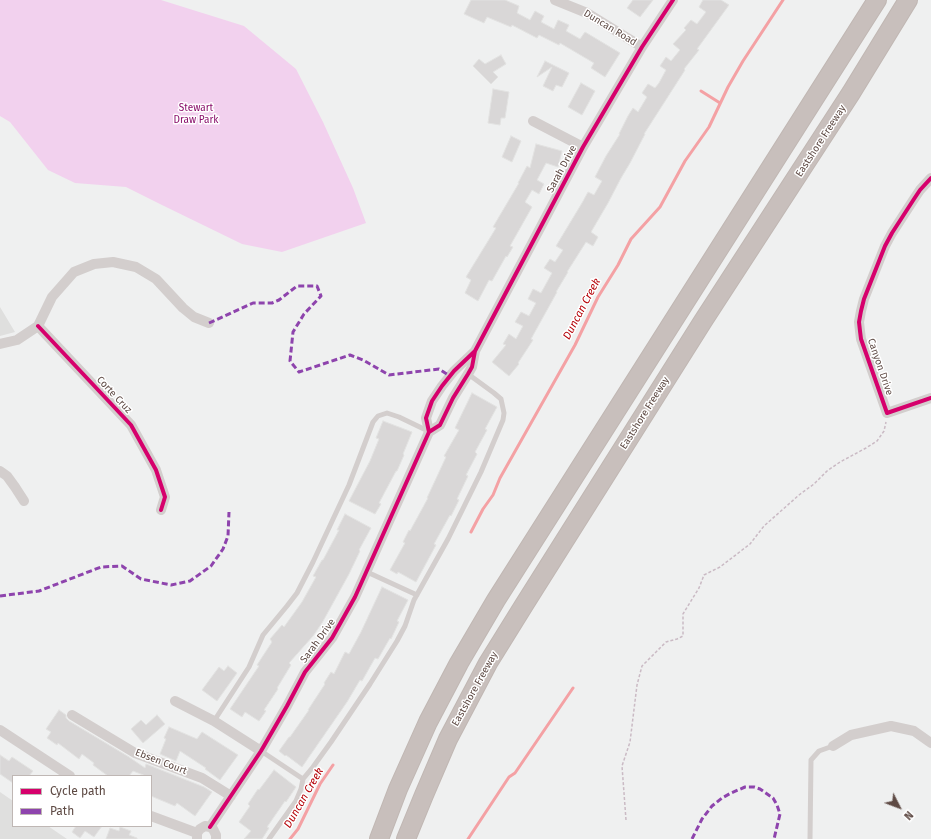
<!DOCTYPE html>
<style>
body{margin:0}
#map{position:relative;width:931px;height:839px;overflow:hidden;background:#eff0f0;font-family:"Fira Sans",sans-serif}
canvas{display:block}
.legend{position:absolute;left:12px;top:775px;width:140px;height:52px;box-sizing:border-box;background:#fff;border:1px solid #bfb7b4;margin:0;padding:5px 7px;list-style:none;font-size:12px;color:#5e4a44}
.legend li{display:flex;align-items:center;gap:8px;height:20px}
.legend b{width:20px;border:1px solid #bfb7b4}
.north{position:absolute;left:879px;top:787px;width:40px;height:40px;-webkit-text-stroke:3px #fff;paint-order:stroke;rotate:132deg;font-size:11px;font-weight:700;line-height:16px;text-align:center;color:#5e4a44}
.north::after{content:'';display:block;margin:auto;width:14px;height:18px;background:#5e4a44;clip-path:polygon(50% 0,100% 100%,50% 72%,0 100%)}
</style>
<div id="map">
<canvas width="931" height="839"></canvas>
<ul class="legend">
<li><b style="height:5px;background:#d6006c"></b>Cycle path</li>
<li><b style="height:5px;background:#8e44ad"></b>Path</li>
</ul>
<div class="north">N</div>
</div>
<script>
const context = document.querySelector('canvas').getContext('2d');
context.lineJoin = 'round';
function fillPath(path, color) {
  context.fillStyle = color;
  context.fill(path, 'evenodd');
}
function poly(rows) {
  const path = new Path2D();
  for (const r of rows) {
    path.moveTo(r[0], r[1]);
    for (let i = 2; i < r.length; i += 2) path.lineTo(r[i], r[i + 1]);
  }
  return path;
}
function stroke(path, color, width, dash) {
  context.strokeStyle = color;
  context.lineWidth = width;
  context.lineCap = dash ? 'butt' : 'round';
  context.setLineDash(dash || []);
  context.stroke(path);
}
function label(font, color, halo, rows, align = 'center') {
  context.font = font + ' "Fira Sans",sans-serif';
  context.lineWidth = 3;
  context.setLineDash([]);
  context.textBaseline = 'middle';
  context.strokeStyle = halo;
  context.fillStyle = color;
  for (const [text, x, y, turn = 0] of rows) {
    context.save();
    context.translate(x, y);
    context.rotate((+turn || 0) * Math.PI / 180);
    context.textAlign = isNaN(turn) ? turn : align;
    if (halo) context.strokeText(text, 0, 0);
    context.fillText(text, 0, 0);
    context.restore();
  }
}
const education = poly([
 [0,307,15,332,0,336],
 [0,792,13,801,13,826,48,826,67,839,0,839]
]);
const green = poly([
 [0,0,161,0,244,26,296,69,323,122,353,188,366,223,282,252,242,244,162,205,126,187,75,183,48,170,10,122,0,116]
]);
const stream = poly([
 [701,91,720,103],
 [471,532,483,509,493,495,500,478,575,345,598,297,618,265,631,239,660,207,685,161,709,127,728,87,743,61,783,0],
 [290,839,298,829,320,784,333,765],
 [468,839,509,777,515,773,573,688]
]);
const building = poly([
 [471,0,505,0,519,6,517,13,530,20,535,11,544,16,541,22,554,29,558,20,569,25,566,31,580,39,585,32,620,53,605,77,591,68,594,63,560,43,559,45,539,35,537,38,512,25,511,27,487,17,484,23,464,14,471,0],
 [633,0,653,0,640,17,627,8,633,0],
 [703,0,721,0,729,5,697,49,699,50,684,69,685,70,644,134,645,134,630,163,621,178,608,203,591,232,598,237,593,246,586,242,567,272,568,272,556,292,557,292,531,339,533,340,518,363,519,364,509,376,492,362,506,345,503,344,509,334,516,339,523,326,515,322,521,312,529,316,536,303,528,299,533,289,541,293,552,273,544,268,550,259,555,262,563,250,556,246,582,203,588,192,594,195,602,181,595,177,606,156,620,134,619,134,628,116,633,108,638,112,647,97,642,93,648,84,655,88,659,83,666,70,660,66,666,57,671,61,680,50,673,44,686,30,684,28,691,20,697,24,706,12,699,7,703,0],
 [501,55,506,64,493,72,498,77,491,84,473,66,479,59,485,64,501,55],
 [545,61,569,73,562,87,556,85,553,91,543,86,552,67,537,77,545,61],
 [581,83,595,91,582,115,568,107,581,83],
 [493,89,509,92,505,118,501,118,500,125,488,123,493,89],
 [511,136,521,141,512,162,502,157,511,136],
 [536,144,562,151,558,167,546,163,537,180,544,184,539,194,532,190,525,202,532,207,510,246,513,247,507,257,506,256,492,281,489,280,478,301,465,293,471,280,466,277,496,228,493,227,519,183,518,183,527,166,530,168,536,144],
 [472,393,497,407,485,429,487,430,475,452,477,454,466,475,468,476,457,499,459,500,451,516,450,515,434,544,436,545,416,582,398,572,397,574,390,570,405,543,403,542,409,530,410,531,428,498,427,498,446,457,444,456,459,430,455,428,472,393],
 [383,421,412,432,403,454,404,455,397,471,396,471,379,503,381,504,375,514,349,501,370,461,379,439,376,438,383,421],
 [345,514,371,528,359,550,360,551,349,574,322,623,313,636,289,663,291,665,277,688,278,689,264,710,266,711,259,721,245,712,242,717,230,709,259,666,257,665,272,642,270,639,282,625,284,627,302,602,316,577,313,576,322,560,323,560,339,530,337,530,345,514],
 [382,587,408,600,397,621,399,622,391,639,390,638,378,659,375,658,362,681,360,680,347,702,302,767,286,755,285,756,279,751,289,737,290,737,309,710,308,710,325,684,324,683,331,672,334,674,345,652,349,654,361,632,382,587],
 [228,666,237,673,217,701,202,690,219,667,224,671,228,666],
 [59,710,66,715,66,718,69,721,129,757,145,768,146,764,204,787,212,792,195,816,177,803,175,806,151,796,151,776,146,776,133,771,129,776,108,776,93,765,94,763,82,754,79,759,58,743,57,745,47,738,51,732,46,729,59,710],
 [157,715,165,724,143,743,131,729,141,720,146,725,157,715],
 [169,727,197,739,202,732,238,755,220,780,205,769,206,768,180,751,176,761,160,754,166,739,164,738,169,727],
 [0,755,9,761,12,757,33,771,29,776,13,776,13,783,0,774,0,755],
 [274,770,296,787,286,802,285,801,267,827,269,828,262,839,244,839,251,831,239,822,250,806,248,804,258,789,259,790,274,770],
 [76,826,102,826,94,837,85,831,80,838,72,832,76,826],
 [120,827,131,831,129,835,137,838,137,839,106,839,110,828,119,831,120,827]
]);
const path = poly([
 [626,820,622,766,630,742,637,685,642,666,666,642,677,639,683,636,683,614,699,588,704,575,720,567,750,544,764,526,799,495,814,484,827,471,840,462,866,448,877,441,884,431,886,422]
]);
const service = poly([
 [367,572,417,595],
 [214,721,249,667,263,635,287,606,297,593,313,562,349,485,373,422,378,416,387,413,399,417,428,431],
 [261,751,303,779,301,789,296,801,269,839],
 [303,779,313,767,331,742,370,684,397,641,405,626,414,600,448,539,481,472,503,420,504,413,501,399,494,393,468,374],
 [810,839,811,760,819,751,833,746]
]);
const minor = poly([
 [555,0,587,13,642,47],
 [533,121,583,147],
 [931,178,920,190,914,199,892,233,885,246,864,299,861,311,859,322,860,331,861,339,887,413,931,398],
 [38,326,131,425,156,470,165,497,161,510],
 [38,326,52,297,74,272,94,264,113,262,136,267,156,279,183,308,194,317,209,323],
 [0,344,17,340,38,326],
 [475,351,454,371,442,386,432,401,426,418,429,432,440,425,453,398,468,374,472,367,475,351,583,147,642,47,673,0],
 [0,471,7,476,15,487,24,501],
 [175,701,214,721,261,751],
 [72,715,135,753,202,778,231,796],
 [0,730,70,776],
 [833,746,851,735,891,726,914,731,931,743],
 [151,816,197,833],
 [210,827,261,751,287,706,305,672,332,638,355,597,429,432],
 [197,839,197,833,200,829,205,826,210,827,213,829,216,835,216,839]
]);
const motorway = poly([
 [379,839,398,789,428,722,459,663,496,600,877,0],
 [406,839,424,795,448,739,488,663,524,605,703,321,851,93,908,0]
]);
const quiet = poly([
 [209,323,253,303,272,303,279,300,297,286,317,286,321,296,304,314,293,332,290,361,299,372,350,355,363,360,389,375,439,369,450,376],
 [0,596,39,591,101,567,122,566,141,579,171,585,190,581,211,566,223,549,228,536,229,512],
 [692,839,702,819,712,806,722,798,731,793,745,787,754,787,760,789,773,798,777,805,780,814,774,839]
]);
const cycleway = poly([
 [931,178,920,190,914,199,892,233,885,246,864,299,861,311,859,322,860,331,861,339,887,413,931,398],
 [38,326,131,425,156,470,165,497,161,510],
 [475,351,454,371,442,386,432,401,426,418,429,432,440,425,453,398,468,374,472,367,475,351,583,147,642,47,673,0],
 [210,827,261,751,287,706,305,672,332,638,355,597,429,432]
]);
const streetNames = [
 ["Duncan Road",610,28,31],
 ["Eastshore Freeway",821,141,-57],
 ["Sarah Drive",562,169,-62],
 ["Canyon Drive",880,367,71],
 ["Corte Cruz",114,395,47],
 ["Eastshore Freeway",645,413,-58],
 ["Sarah Drive",318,641,-54],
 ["Eastshore Freeway",475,689,-61],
 ["Ebsen Court",161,762,21]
];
const parkNames = [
 ["Stewart",196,108],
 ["Draw Park",196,120]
];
const waterNames = [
 ["Duncan Creek",582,309,-62],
 ["Duncan Creek",304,798,-60]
];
fillPath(education, '#dfdfde');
fillPath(green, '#f2d1ee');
stroke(stream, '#f4a1a4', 3);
fillPath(building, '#d9d7d7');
stroke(building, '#e2e2e1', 1);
stroke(motorway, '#c0b7b3', 20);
stroke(path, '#cabac4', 1.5, [3, 2]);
stroke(service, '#d3cecd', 5);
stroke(minor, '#d3cecd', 10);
stroke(motorway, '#c8bfbc', 18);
stroke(quiet, '#8e44ad', 3, [6, 3]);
stroke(cycleway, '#d6006c', 4);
label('10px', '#5e4a44', '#fff', streetNames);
label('10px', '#880c69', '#fff', parkNames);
label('italic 11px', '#b50007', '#fff', waterNames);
</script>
